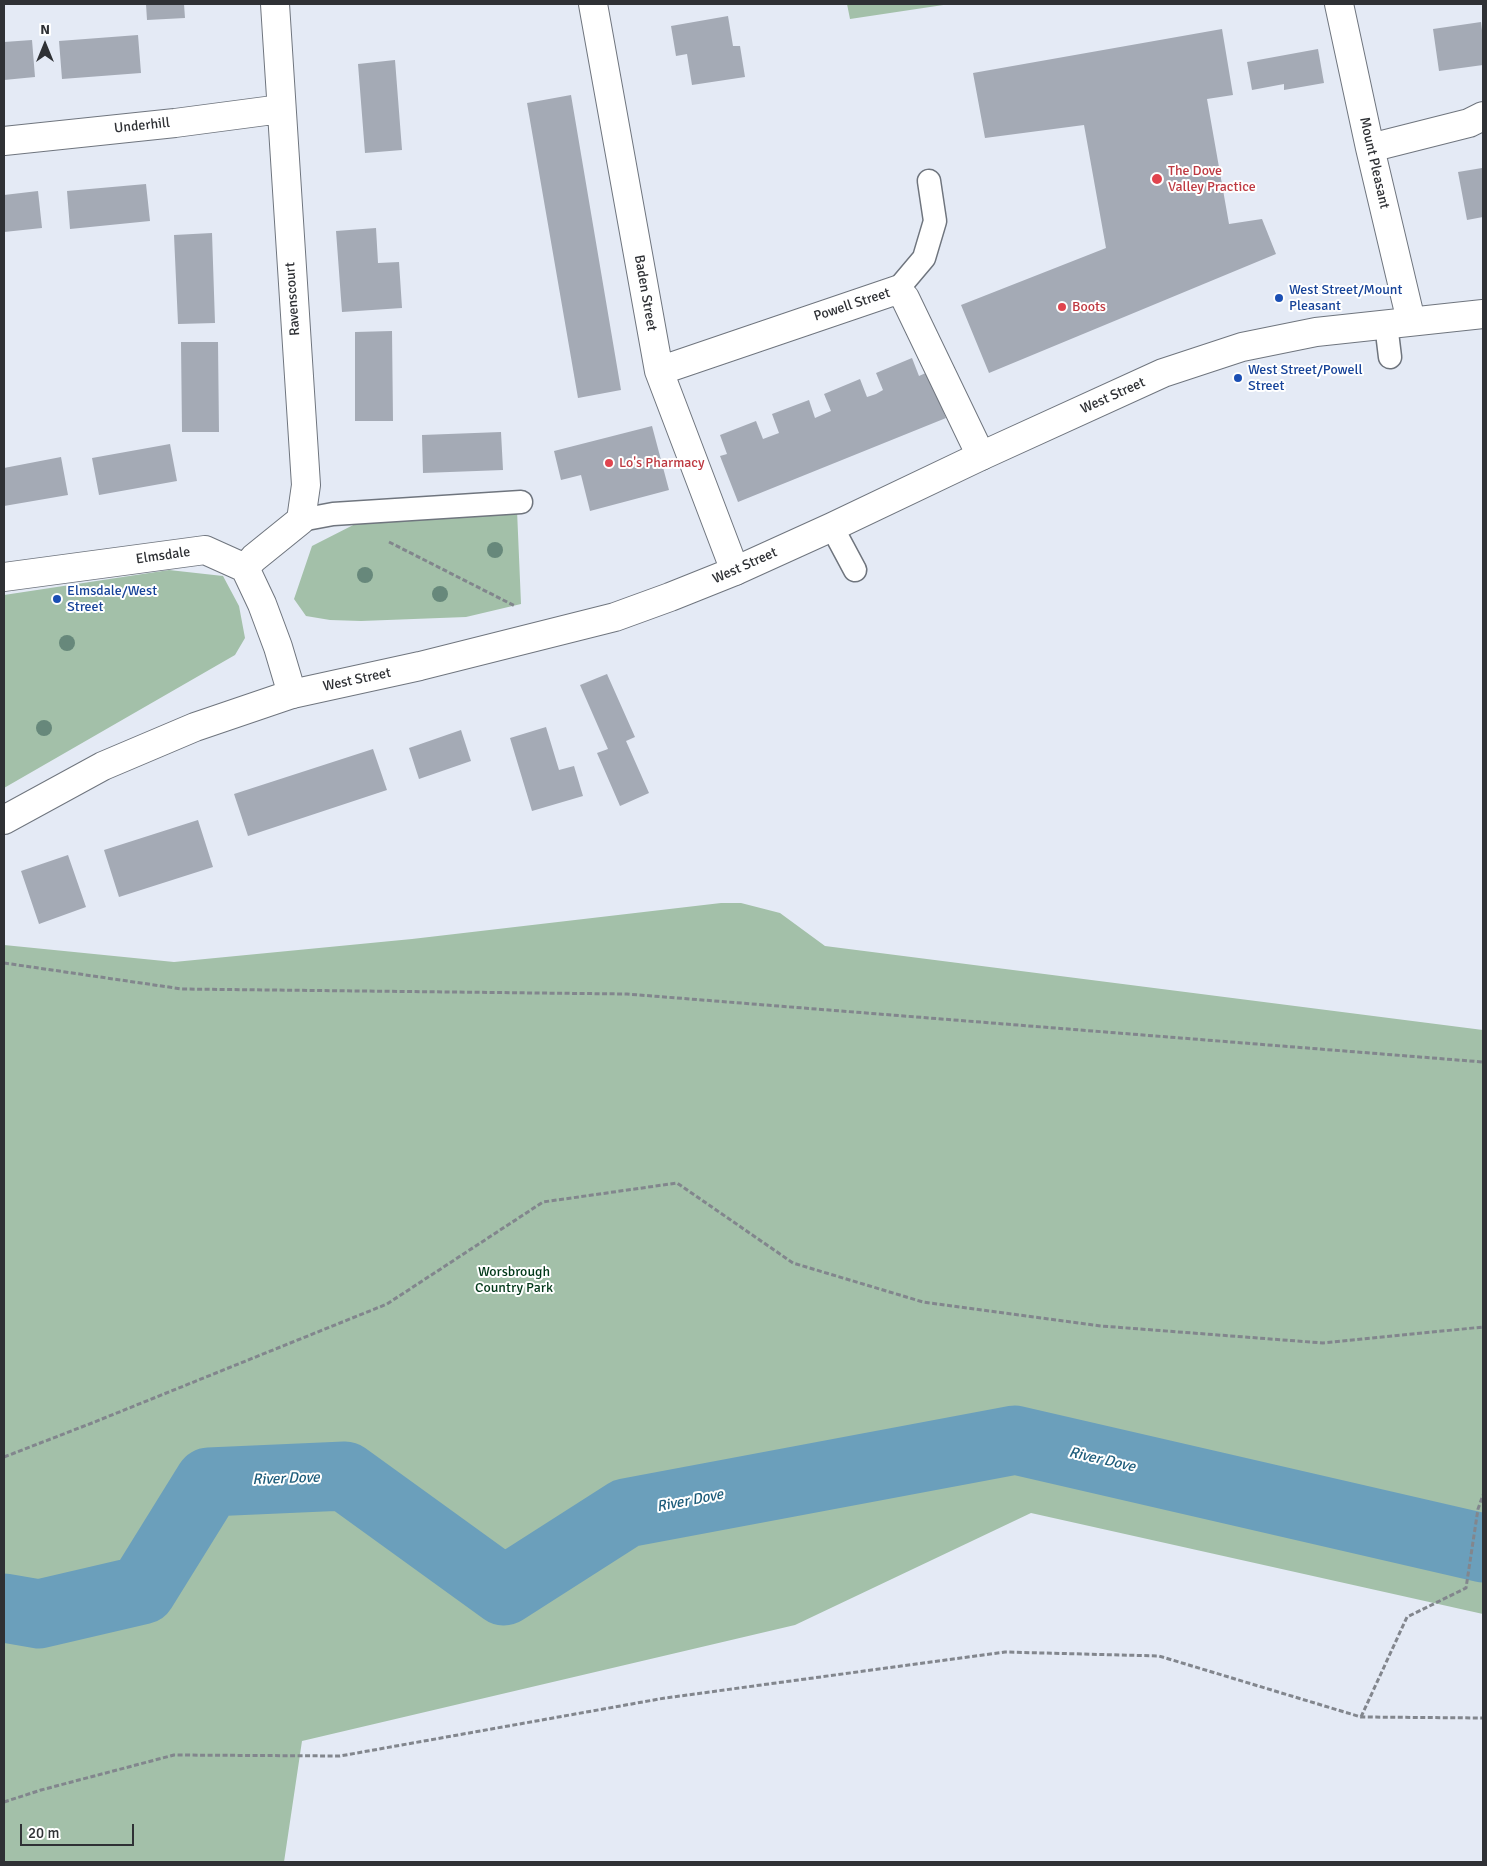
<!DOCTYPE html>
<style>
body{margin:0}
#map{position:relative;width:1487px;height:1866px;overflow:hidden;background:#e4eaf5;font-family:Signika,sans-serif}
canvas{display:block}
.frame{position:absolute;inset:0;border:5px solid #2f3135;pointer-events:none}
.north{position:absolute;left:20px;top:20px;width:50px;height:50px;-webkit-text-stroke:4px #fff;paint-order:stroke;rotate:0deg;font-size:14px;font-weight:700;line-height:20px;text-align:center;color:#2f3135}
.north::after{content:'';display:block;margin:auto;width:18px;height:22px;background:#2f3135;clip-path:polygon(50% 0,100% 100%,50% 72%,0 100%)}
.scale{position:absolute;left:20px;top:1824px;width:114px;height:22px;box-sizing:border-box;border:2px solid #2f3135;border-top:0;padding-left:6px;font-size:15px;line-height:18px;white-space:nowrap;color:#2f3135;-webkit-text-stroke:4px #fff;paint-order:stroke}
</style>
<div id="map">
<canvas width="1487" height="1866"></canvas>
<div class="frame"></div>
<div class="north">N</div>
<div class="scale">20 m</div>
</div>
<script>
const context = document.querySelector('canvas').getContext('2d');
context.lineJoin = 'round';
function fillPath(path, color) {
  context.fillStyle = color;
  context.fill(path, 'evenodd');
}
function poly(rows) {
  const path = new Path2D();
  for (const r of rows) {
    path.moveTo(r[0], r[1]);
    for (let i = 2; i < r.length; i += 2) path.lineTo(r[i], r[i + 1]);
  }
  return path;
}
function stroke(path, color, width, dash) {
  context.strokeStyle = color;
  context.lineWidth = width;
  context.lineCap = dash ? 'butt' : 'round';
  context.setLineDash(dash || []);
  context.stroke(path);
}
function label(font, color, halo, rows, align = 'center') {
  context.font = font + ' Signika,sans-serif';
  context.lineWidth = 4;
  context.setLineDash([]);
  context.textBaseline = 'middle';
  context.strokeStyle = halo;
  context.fillStyle = color;
  for (const [text, x, y, turn = 0] of rows) {
    context.save();
    context.translate(x, y);
    context.rotate((+turn || 0) * Math.PI / 180);
    context.textAlign = isNaN(turn) ? turn : align;
    if (halo) context.strokeText(text, 0, 0);
    context.fillText(text, 0, 0);
    context.restore();
  }
}
const green = poly([
 [847,4,950,4,850,19],
 [517,510,521,604,466,617,361,621,330,620,306,616,294,599,312,546,367,518],
 [169,570,223,576,239,606,245,638,235,655,4,788,4,595],
 [721,903,741,903,780,913,825,946,1483,1030,1483,1614,1031,1513,795,1625,302,1741,284,1862,4,1862,4,945,174,962,412,939]
]);
const river = poly([
 [4,1608,39,1614,142,1590,209,1482,345,1476,504,1591,626,1513,1015,1440,1483,1548]
]);
const building = poly([
 [146,4,184,4,185,18,147,20],
 [728,16,733,46,740,46,745,77,692,85,687,54,676,56,671,26],
 [1481,22,1483,39,1483,65,1439,71,1433,29],
 [1222,29,1233,95,1207,99,1229,224,1262,219,1276,254,989,373,961,305,1106,248,1084,125,985,138,973,73],
 [138,35,141,73,62,79,59,41],
 [32,40,35,77,4,80,4,42],
 [1318,49,1324,83,1284,90,1284,84,1252,90,1247,62],
 [395,60,402,150,365,153,358,64],
 [571,95,621,390,578,398,527,103],
 [1482,168,1483,217,1467,220,1458,172],
 [146,184,150,221,70,229,67,191],
 [38,191,42,228,4,232,4,195],
 [376,228,378,263,399,262,402,308,342,312,336,231],
 [212,233,215,323,178,324,174,235],
 [392,331,393,421,355,421,355,332],
 [181,342,218,342,219,432,182,432],
 [912,358,919,376,928,372,946,418,738,502,720,456,727,454,720,435,756,421,763,439,779,433,772,414,809,400,815,418,824,414,831,411,824,394,860,379,867,397,876,394,883,390,876,373],
 [652,426,669,490,590,511,581,475,561,480,554,451],
 [501,432,503,470,423,473,422,435],
 [170,444,177,481,99,495,92,458],
 [61,457,68,495,4,506,4,468],
 [607,674,635,737,626,741,649,793,620,806,597,753,608,749,580,685],
 [546,727,559,770,574,766,583,796,532,811,510,738],
 [461,730,471,761,419,779,409,748],
 [373,749,387,790,248,836,234,794],
 [198,820,213,867,119,897,104,850],
 [68,855,86,907,39,924,21,871]
]);
const path = poly([
 [389,542,515,606],
 [4,963,182,989,627,994,1483,1062],
 [4,1457,92,1423,387,1304,543,1202,677,1183,793,1263,923,1302,1101,1326,1323,1343,1483,1327],
 [1361,1717,1407,1617,1466,1588,1478,1509,1483,1495],
 [4,1802,41,1790,174,1755,340,1756,665,1698,1005,1652,1159,1656,1361,1717,1483,1718]
]);
const service = poly([
 [897,290,924,258,935,221,929,181],
 [1386,324,1390,357],
 [301,520,333,514,521,502],
 [832,527,855,570]
]);
const minor = poly([
 [593,4,659,371,735,571],
 [1339,4,1370,148,1411,321],
 [4,141,175,123,281,109],
 [1370,148,1469,123,1483,116],
 [659,371,897,290,905,298,981,456],
 [245,568,254,558,301,520,306,485,275,4],
 [4,577,205,550,245,568,262,604,278,647,292,694]
]);
const secondary = poly([
 [4,820,103,766,195,727,292,694,420,666,615,617,670,597,735,571,832,527,981,456,1163,373,1242,347,1316,332,1483,314]
]);
const trees = [
 [495,550],
 [365,575],
 [440,594],
 [67,643],
 [44,728]
];
const markers = [
 [1157,179,6,"#e0444e"],
 [1279,298,5,"#1a4fb4"],
 [1062,307,5,"#e0444e"],
 [1238,378,5,"#1a4fb4"],
 [609,463,5,"#e0444e"],
 [57,599,5,"#1a4fb4"]
];
const streetNames = [
 ["Underhill",142,126,-6],
 ["Mount Pleasant",1374,163,77],
 ["Baden Street",645,293,80],
 ["Ravenscourt",293,299,-94],
 ["Powell Street",852,305,-18],
 ["West Street",1113,396,-24],
 ["Elmsdale",163,556,-8],
 ["West Street",745,566,-24],
 ["West Street",357,680,-12]
];
const healthNames = [
 ["The Dove",1168,171],
 ["Valley Practice",1168,187],
 ["Boots",1072,307],
 ["Lo's Pharmacy",619,463]
];
const transitNames = [
 ["West Street/Mount",1289,290],
 ["Pleasant",1289,306],
 ["West Street/Powell",1248,370],
 ["Street",1248,386],
 ["Elmsdale/West",67,591],
 ["Street",67,607]
];
const parkNames = [
 ["Worsbrough",514,1272],
 ["Country Park",514,1288]
];
const waterNames = [
 ["River Dove",1102,1460,13],
 ["River Dove",286,1479,-2],
 ["River Dove",690,1501,-11]
];
fillPath(green, '#a3c0a9');
stroke(river, '#6b9fbb', 69);
fillPath(building, '#a4aab5');
stroke(service, '#6f757e', 25);
stroke(minor, '#6f757e', 30);
stroke(secondary, '#6f757e', 30);
stroke(path, '#82868d', 3, [5, 2.5]);
stroke(service, '#fff', 22);
stroke(minor, '#fff', 28);
stroke(secondary, '#fff', 28);
context.fillStyle = '#67887b';
for (const [x, y] of trees) {
  context.beginPath();
  context.arc(x, y, 8, 0, 2 * Math.PI);
  context.fill();
}
for (const [x, y, r, color] of markers) {
  const dot = new Path2D();
  dot.arc(x, y, r, 0, 2 * Math.PI);
  context.fillStyle = color;
  context.fill(dot);
  stroke(dot, '#fff', 2);
}
label('14px', '#2f3135', '#fff', streetNames);
label('14px', '#be3a42', '#fff', healthNames, 'left');
label('14px', '#164399', '#fff', transitNames, 'left');
label('14px', '#003818', '#fff', parkNames);
label('italic 15px', '#1e5d7b', '#fff', waterNames);
</script>
